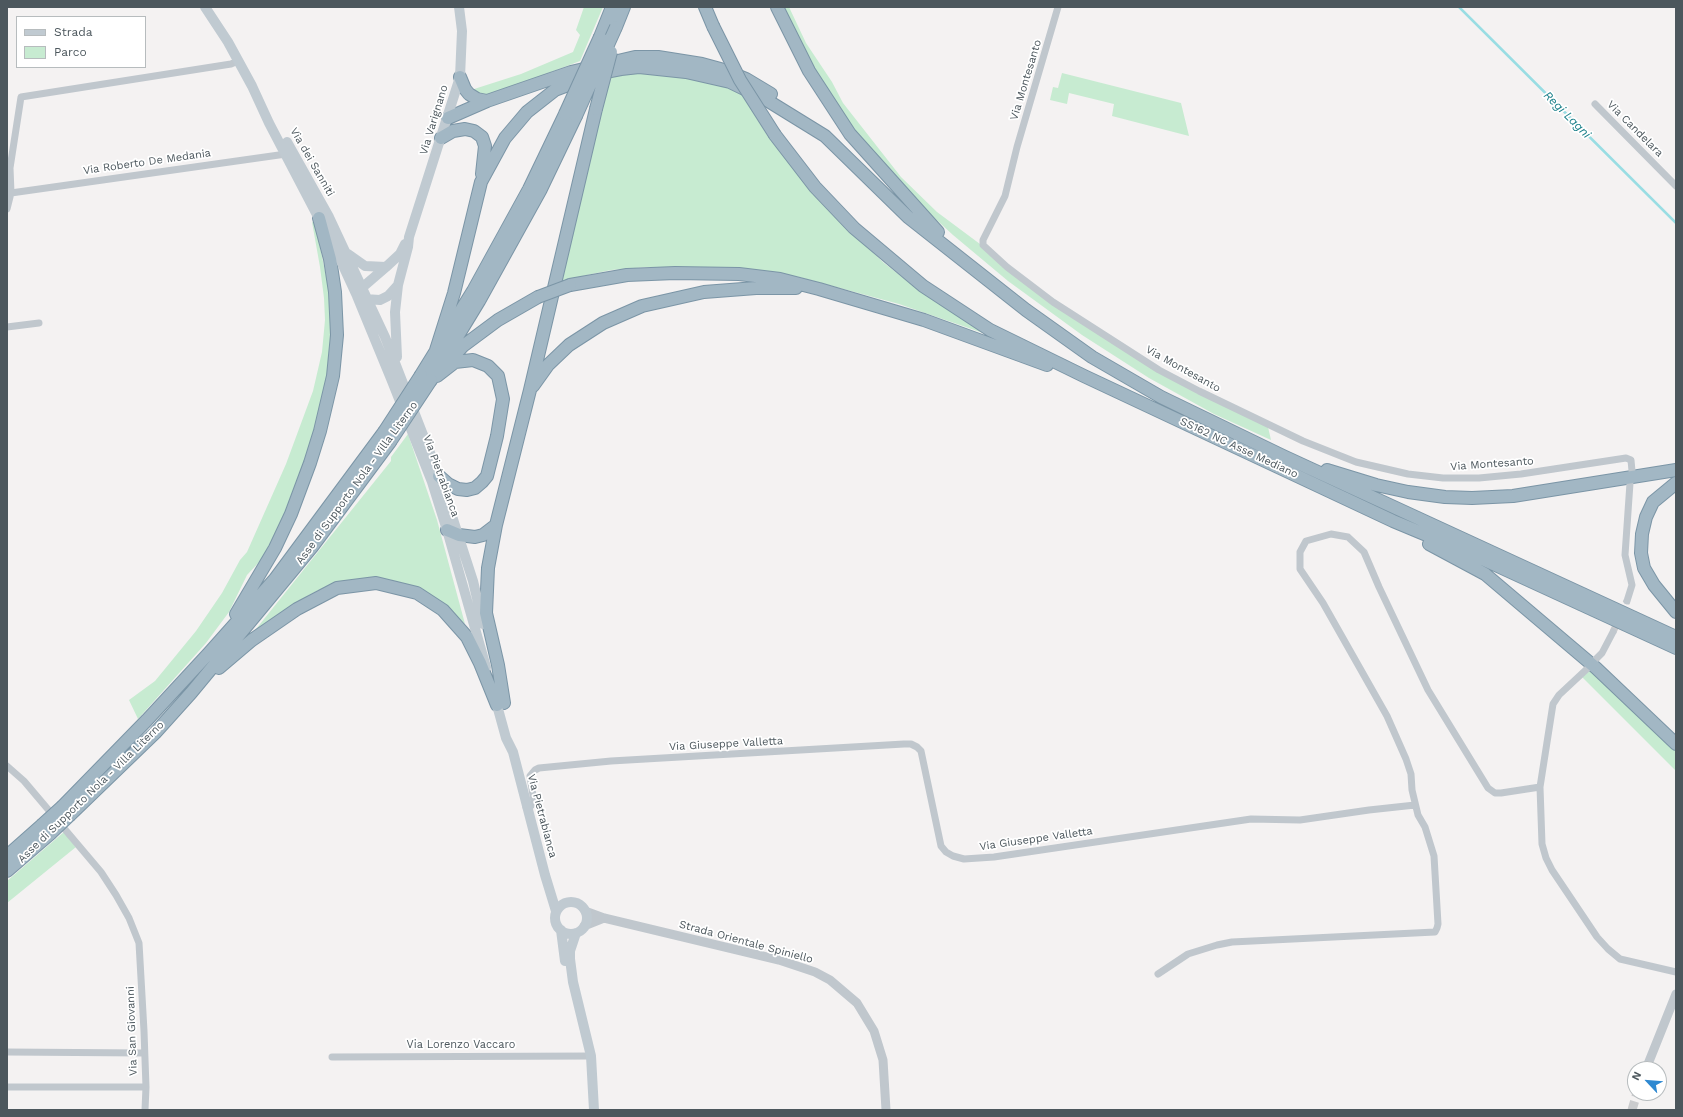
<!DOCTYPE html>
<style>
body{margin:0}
#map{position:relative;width:1683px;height:1117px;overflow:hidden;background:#f4f2f2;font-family:"Work Sans",sans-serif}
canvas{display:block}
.frame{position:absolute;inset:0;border:8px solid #4c575d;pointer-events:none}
.legend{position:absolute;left:16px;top:16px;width:130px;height:52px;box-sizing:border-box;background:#fff;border:1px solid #b7bcbe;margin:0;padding:5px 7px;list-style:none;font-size:12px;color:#4c575d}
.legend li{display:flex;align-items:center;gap:8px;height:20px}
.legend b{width:20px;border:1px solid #b7bcbe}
.north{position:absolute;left:1627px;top:1061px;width:40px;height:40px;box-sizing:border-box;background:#fff;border:1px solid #b7bcbe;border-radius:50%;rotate:296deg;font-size:11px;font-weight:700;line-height:16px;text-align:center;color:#4c575d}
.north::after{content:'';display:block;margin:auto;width:14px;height:18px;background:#2f89d1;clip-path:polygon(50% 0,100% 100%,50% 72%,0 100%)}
</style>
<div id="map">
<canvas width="1683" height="1117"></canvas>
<div class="frame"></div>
<ul class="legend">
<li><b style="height:5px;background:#c0cad1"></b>Strada</li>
<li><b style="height:11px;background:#c7ebd1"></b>Parco</li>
</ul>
<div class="north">N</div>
</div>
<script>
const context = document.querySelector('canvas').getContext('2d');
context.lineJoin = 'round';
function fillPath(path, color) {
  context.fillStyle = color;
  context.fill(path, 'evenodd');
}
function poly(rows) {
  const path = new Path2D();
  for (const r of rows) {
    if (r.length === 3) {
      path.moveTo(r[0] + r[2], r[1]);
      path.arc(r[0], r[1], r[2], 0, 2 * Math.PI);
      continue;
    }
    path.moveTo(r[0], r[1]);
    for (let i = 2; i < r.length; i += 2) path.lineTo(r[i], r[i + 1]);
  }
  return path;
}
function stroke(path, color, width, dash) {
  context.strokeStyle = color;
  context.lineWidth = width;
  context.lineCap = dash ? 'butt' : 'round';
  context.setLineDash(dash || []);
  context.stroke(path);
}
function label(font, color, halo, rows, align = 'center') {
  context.font = font + ' "Work Sans",sans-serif';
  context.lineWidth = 3.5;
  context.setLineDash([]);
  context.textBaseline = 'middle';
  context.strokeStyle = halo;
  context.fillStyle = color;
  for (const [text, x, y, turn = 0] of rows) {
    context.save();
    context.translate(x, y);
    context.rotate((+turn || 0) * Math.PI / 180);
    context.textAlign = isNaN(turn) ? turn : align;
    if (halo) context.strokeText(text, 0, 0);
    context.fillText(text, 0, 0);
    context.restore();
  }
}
const green = poly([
 [584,7,603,7,580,61,488,96,482,96,471,90,521,74,573,52,580,35,576,30],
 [782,7,789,7,806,43,832,82,843,103,901,177,937,212,1117,346,1268,427,1271,440,1214,414,1149,378,1082,335,1008,281,953,235,916,201,855,131,809,63],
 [638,71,687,75,739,90,769,138,796,172,845,226,884,263,915,287,983,333,899,304,799,277,765,272,722,267,648,267,611,270,587,275,559,283,611,74],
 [1062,73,1181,103,1189,136,1112,116,1114,104,1069,93,1067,104,1050,100,1053,87,1058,88],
 [312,222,315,223,330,295,331,339,328,373,319,417,301,475,281,523,262,559,247,575,229,612,206,643,138,719,129,700,155,681,196,631,222,593,240,560,247,552,286,464,313,391,322,352,325,320,324,298,320,267],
 [408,434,437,520,465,624,448,607,428,593,417,588,395,581,361,579,339,582,319,590,309,595,252,634,391,461,391,457],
 [1593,667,1676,745,1676,771,1582,677],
 [64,832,76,847,7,903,7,881]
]);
const stream = poly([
 [1459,7,1676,223]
]);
const minorTunnel = poly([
 [1613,632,1627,601]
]);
const tertiaryTunnel = poly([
 [1632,1110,1637,1093]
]);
const minor = poly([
 [1058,7,1017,147,1005,196,983,240,983,245,1007,267,1053,302,1159,370,1199,391,1303,441,1356,462,1408,474,1443,478,1479,478,1521,474,1626,458,1631,460,1632,471],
 [1595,104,1676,186],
 [11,193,10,168,21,97,231,64,238,61],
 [7,209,11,193,286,154],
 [7,327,39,323],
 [1627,601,1632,585,1625,555,1630,483],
 [1596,659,1602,653,1613,632],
 [7,766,24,781,101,872,116,895,129,918,139,943,144,1031,146,1087,145,1110],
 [1540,787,1553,704,1559,695,1589,667],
 [526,807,531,806,534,802,530,776,535,770,539,768,611,761,904,744,911,744,917,747,921,751,941,846,946,852,953,856,964,859,994,857,1251,819,1300,820,1369,810,1415,805],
 [1158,974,1188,954,1217,945,1232,942,1435,932,1437,928,1438,924,1434,856,1425,827,1418,815,1412,790,1411,774,1406,759,1387,716,1323,603,1300,569,1300,552,1306,541,1331,534,1348,537,1364,552,1379,587,1428,690,1488,788,1495,793,1501,793,1540,787,1542,844,1546,858,1552,870,1597,937,1608,949,1620,959,1676,972],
 [7,1052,144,1053],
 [332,1057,591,1056],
 [7,1087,146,1087]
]);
const tertiary = poly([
 [585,911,604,918,779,960,815,972,830,980,857,1003,874,1031,883,1060,886,1110],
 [584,926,604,918],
 [1646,1069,1676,994]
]);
const secondary = poly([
 [205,7,228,42,252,86,269,123,339,257,357,296,392,381,432,482,447,530,486,667],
 [287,142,329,217,385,337,439,476,473,581,483,624],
 [348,254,365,266,386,267,400,254,405,244],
 [359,293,364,286,386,267],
 [364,299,380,300,388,296,398,285],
 [397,357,395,312,398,285,408,247,409,237,460,77,462,31,459,7],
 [495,698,506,738,513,752,545,875,556,911],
 [571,918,16],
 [561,930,565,961],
 [576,933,570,951,570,959,573,982,591,1056,594,1110]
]);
const trunk = poly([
 [705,7,713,26],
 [777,7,809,71,850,134,938,232],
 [616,27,624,7],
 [600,37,612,7],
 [460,77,465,89,469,94,477,99,487,101,571,72,635,57,658,57,702,64,724,70,746,79,771,94],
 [448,118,487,101],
 [775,135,815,187,854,228,923,286,990,330,1084,376,1393,521,1465,551,1676,648],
 [441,138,453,131,465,129,474,131,482,137,485,146,482,174],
 [570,285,627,275,675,273,739,274,780,279,819,289,924,320,1047,365],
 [436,350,454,293,481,182,505,138,527,112,555,90,600,73,621,69,639,67,686,72,730,82,765,99,825,136,908,217,1026,310,1092,357,1161,397,1283,456,1676,637],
 [448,362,463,346,498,320,538,297],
 [421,375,473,291,529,189,565,114],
 [437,376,455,362,473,360,488,366,498,376,503,399,497,436,487,476,482,482,475,488,467,490,458,489,448,484,439,476],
 [431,380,479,301,541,189,576,116],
 [533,386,548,365,569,345,603,323,642,306,704,292,756,288,796,288],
 [1327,470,1376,485,1408,492,1445,497,1472,498,1513,496,1676,470],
 [1676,483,1653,502,1646,517,1642,534,1641,553,1644,568,1654,585,1676,612],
 [447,530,459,535,475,537,483,535,496,525],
 [1429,544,1485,574,1596,668,1676,744],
 [236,614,275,548,291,514,310,463,320,431,333,376,337,335,335,292,330,259,319,218],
 [219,668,252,640,297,609,337,588,376,583,417,593,443,610,467,637,480,663,497,705],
 [504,703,498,665,486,613,488,568,496,525,530,390,596,109],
 [63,806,147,720,209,653,275,579,384,432],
 [70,815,155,733,191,693,312,547,390,442],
 [7,856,42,825],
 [7,871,50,834]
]);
const trunkBridge = poly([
 [713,26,740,80,775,135],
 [596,109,611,52],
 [565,114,600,37],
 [576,116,616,27],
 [538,297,570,285],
 [384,432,421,375],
 [390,442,431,380],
 [42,825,63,806],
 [50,834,70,815]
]);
const streetNames = [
 ["Via Montesanto",1026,80,-73],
 ["Via Varignano",434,120,-73],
 ["Via Candelara",1635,129,45],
 ["Via Roberto De Medania",147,162,-8],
 ["Via dei Sanniti",312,162,60],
 ["Via Montesanto",1183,369,29],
 ["SS162 NC Asse Mediano",1239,448,25],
 ["Via Montesanto",1492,464,-4],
 ["Via Pietrabianca",441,476,70],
 ["Asse di Supporto Nola - Villa Literno",357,483,-54],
 ["Via Giuseppe Valletta",726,744,-3],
 ["Asse di Supporto Nola - Villa Literno",91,792,-44],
 ["Via Pietrabianca",542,816,75],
 ["Via Giuseppe Valletta",1036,839,-8],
 ["Strada Orientale Spiniello",746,942,15],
 ["Via San Giovanni",132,1031,-92],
 ["Via Lorenzo Vaccaro",461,1045]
];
const waterNames = [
 ["Regi Lagni",1567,115,45]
];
fillPath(green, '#c7ebd1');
stroke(stream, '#99dde3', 2.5);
stroke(minorTunnel, '#cacbcd', 7, [7, 3.5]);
stroke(tertiaryTunnel, '#cacbcd', 9, [9, 4.5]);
stroke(trunk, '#7b95a6', 14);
stroke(minor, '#c0c7cd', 7);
stroke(tertiary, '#c0c7cd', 9);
stroke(secondary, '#c0cad1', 10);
stroke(trunk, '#a2b7c4', 12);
stroke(trunkBridge, '#7b95a6', 14, []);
stroke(trunkBridge, '#a2b7c4', 12);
label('11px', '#4c575d', '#fff', streetNames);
label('italic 12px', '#1b808a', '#fff', waterNames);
</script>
